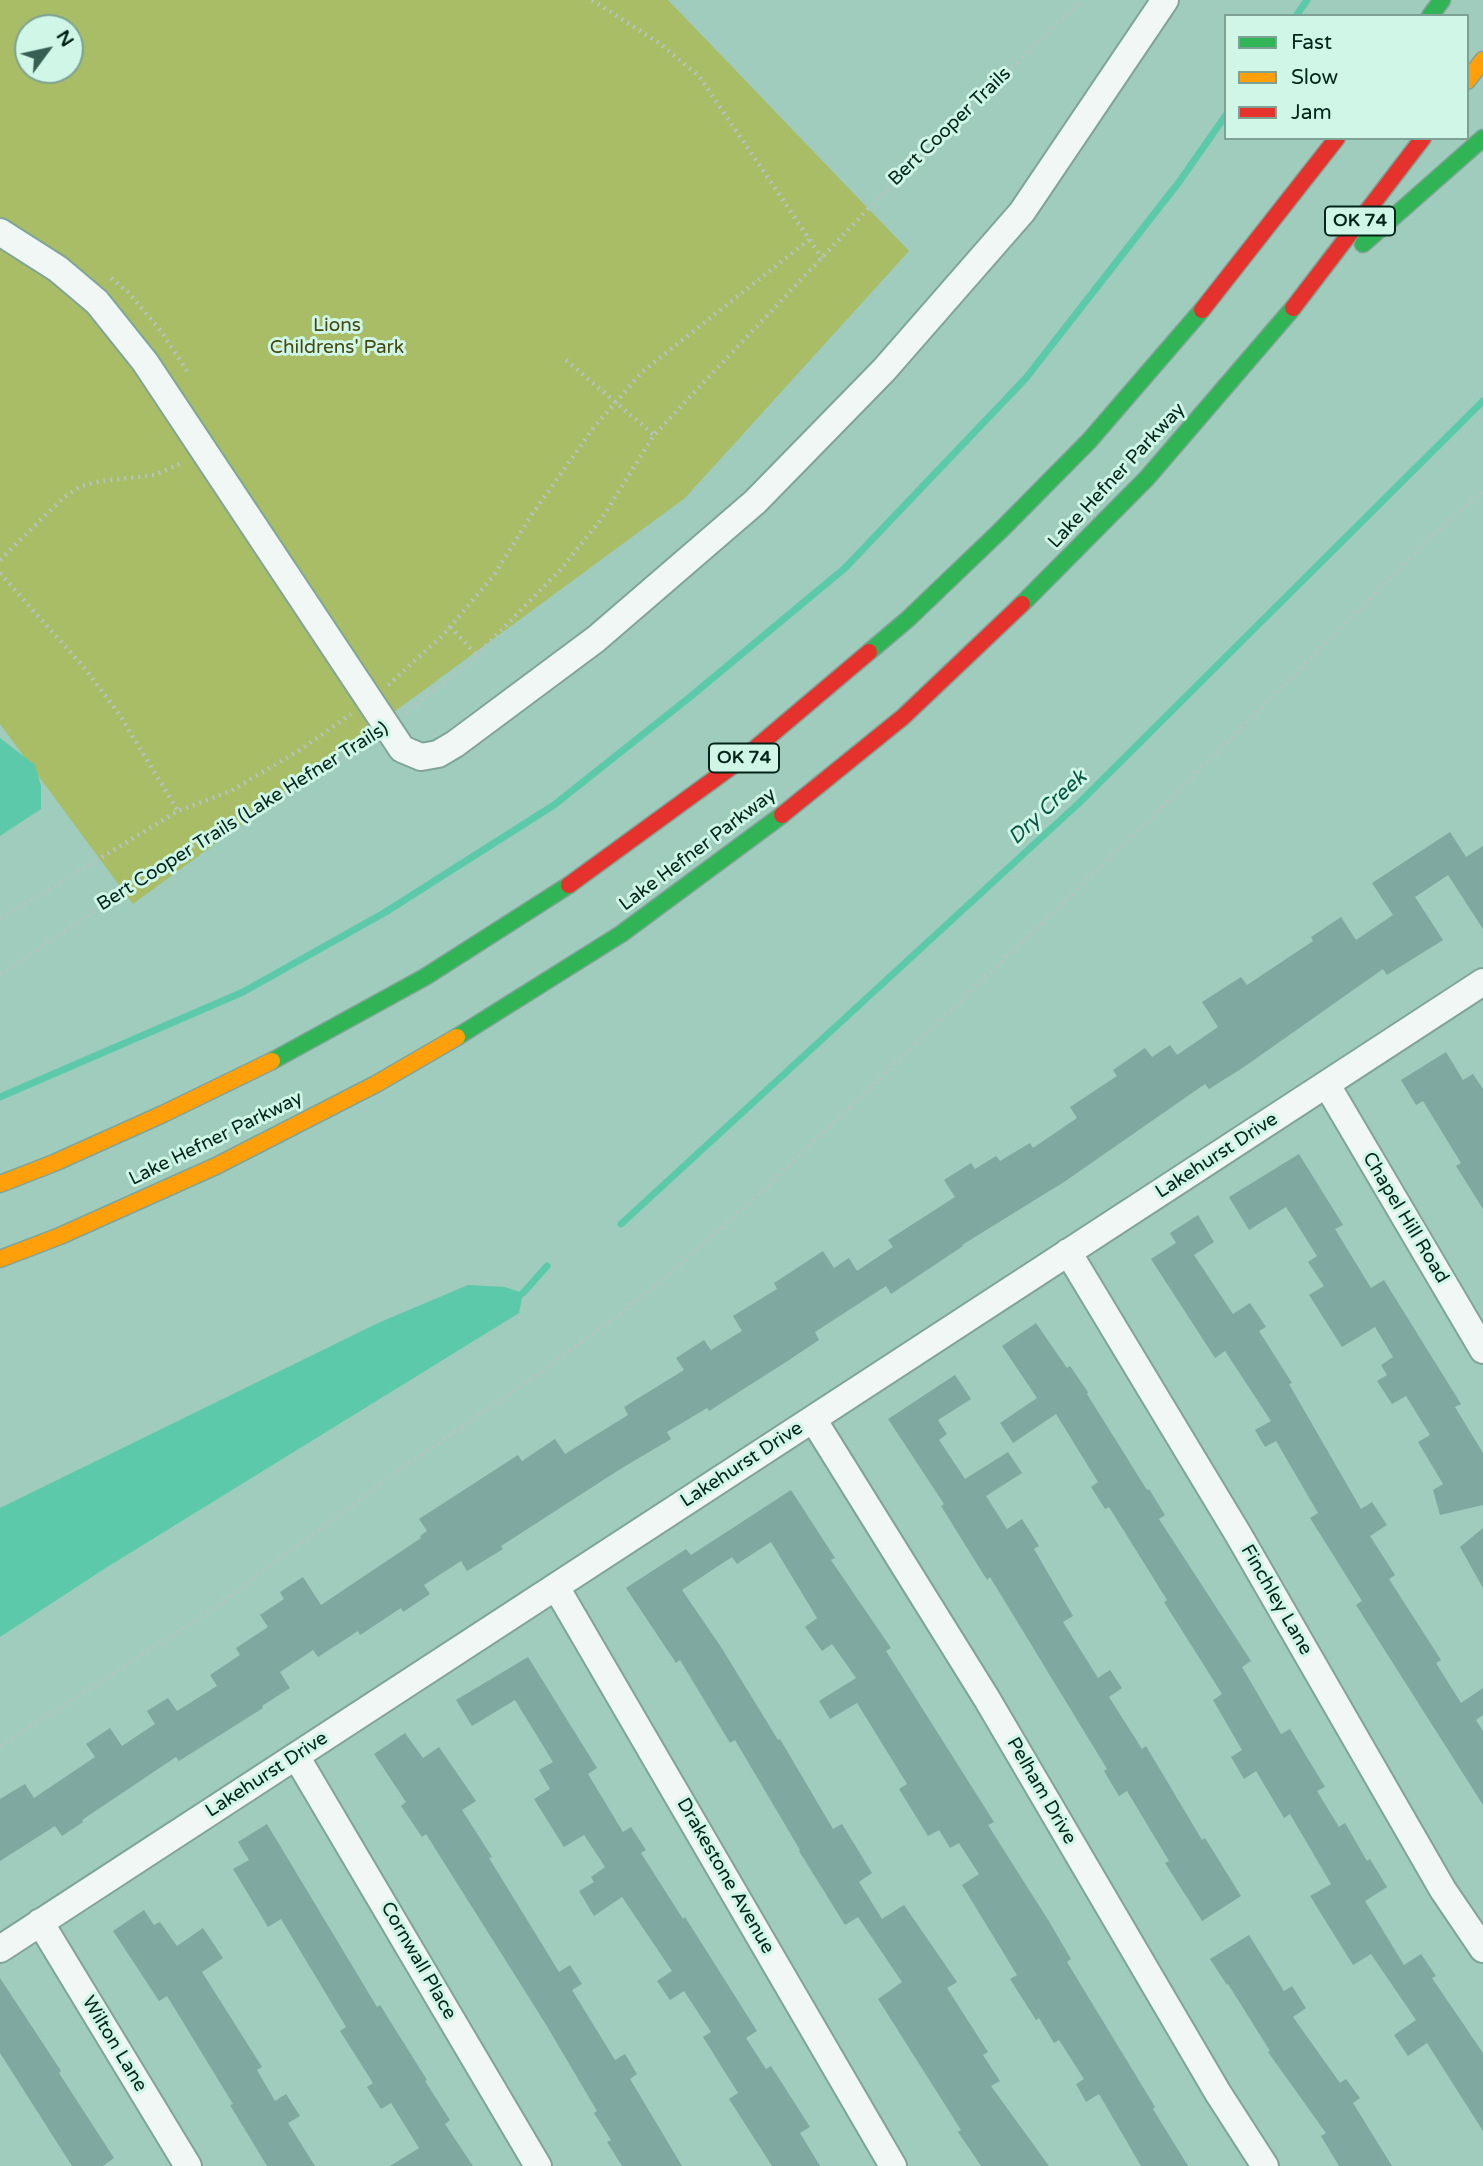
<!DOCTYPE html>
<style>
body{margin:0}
#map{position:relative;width:1483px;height:2166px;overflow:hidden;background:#9fccbc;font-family:"Varela Round",sans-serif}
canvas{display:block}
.legend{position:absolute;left:1224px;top:14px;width:245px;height:126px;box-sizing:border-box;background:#cff6e7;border:2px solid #7da295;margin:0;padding:9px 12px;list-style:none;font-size:21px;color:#01241a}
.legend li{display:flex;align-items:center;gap:14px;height:35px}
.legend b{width:35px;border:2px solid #7da295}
.north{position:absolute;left:14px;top:14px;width:70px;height:70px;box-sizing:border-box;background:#cff6e7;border:2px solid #7da295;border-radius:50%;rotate:57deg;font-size:19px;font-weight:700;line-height:28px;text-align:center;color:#01241a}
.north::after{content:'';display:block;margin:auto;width:24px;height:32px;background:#385f53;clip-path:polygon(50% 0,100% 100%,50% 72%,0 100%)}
</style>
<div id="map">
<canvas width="1483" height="2166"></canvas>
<ul class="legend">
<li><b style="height:9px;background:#30b455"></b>Fast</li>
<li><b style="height:9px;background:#ff9f0a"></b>Slow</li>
<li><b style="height:9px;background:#e5322d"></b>Jam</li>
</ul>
<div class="north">N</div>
</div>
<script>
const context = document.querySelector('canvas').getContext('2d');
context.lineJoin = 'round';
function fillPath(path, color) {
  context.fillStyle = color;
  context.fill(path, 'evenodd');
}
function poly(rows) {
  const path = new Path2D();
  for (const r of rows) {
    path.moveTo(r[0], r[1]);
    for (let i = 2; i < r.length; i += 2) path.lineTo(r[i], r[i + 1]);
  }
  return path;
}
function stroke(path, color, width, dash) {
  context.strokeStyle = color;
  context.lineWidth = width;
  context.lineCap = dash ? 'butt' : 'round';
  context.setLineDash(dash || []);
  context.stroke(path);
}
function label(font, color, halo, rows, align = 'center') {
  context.font = font + ' "Varela Round",sans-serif';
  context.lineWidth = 6;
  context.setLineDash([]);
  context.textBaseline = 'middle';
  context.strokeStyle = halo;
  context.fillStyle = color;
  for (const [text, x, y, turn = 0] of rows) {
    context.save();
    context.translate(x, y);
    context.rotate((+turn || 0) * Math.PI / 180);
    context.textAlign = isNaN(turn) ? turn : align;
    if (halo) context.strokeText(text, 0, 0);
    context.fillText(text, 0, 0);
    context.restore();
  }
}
const green = poly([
 [0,0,668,0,909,251,685,498,133,904,0,724],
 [28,28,70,28,70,70,28,70]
]);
const water = poly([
 [0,738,35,765,41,786,41,809,0,836],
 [468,1285,505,1287,523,1293,519,1313,104,1569,0,1637,0,1508,378,1323]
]);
const stream = poly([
 [1296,16,1307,0],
 [0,1097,243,992,384,913,554,805,690,697,845,568,1026,378,1179,182,1226,115],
 [621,1224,1079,803,1483,401],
 [523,1293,547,1266]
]);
const building = poly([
 [1450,832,1466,857,1483,846,1483,929,1448,875,1415,897,1443,940,1387,975,1383,969,1244,1067,1209,1089,1205,1084,1064,1182,962,1245,963,1246,891,1294,886,1286,815,1332,819,1340,786,1362,709,1411,707,1408,667,1432,671,1439,622,1468,501,1546,503,1549,467,1571,461,1561,424,1585,430,1594,403,1612,401,1608,360,1635,358,1631,318,1657,313,1650,280,1672,290,1688,262,1706,263,1708,179,1761,176,1757,82,1820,83,1822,62,1836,55,1826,0,1861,0,1799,25,1784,34,1798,95,1757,86,1744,110,1728,122,1746,155,1724,147,1711,168,1698,177,1711,217,1686,210,1675,240,1655,236,1648,268,1627,260,1615,284,1599,280,1592,303,1577,321,1605,421,1538,420,1536,427,1531,419,1519,518,1455,522,1461,555,1439,565,1454,628,1415,624,1407,684,1370,676,1358,704,1340,711,1350,742,1331,733,1316,777,1289,774,1283,823,1251,834,1268,849,1258,857,1271,893,1247,888,1240,955,1197,944,1180,971,1163,975,1169,996,1156,1000,1161,1030,1143,1033,1148,1077,1118,1070,1107,1117,1076,1113,1070,1145,1048,1152,1057,1170,1045,1177,1055,1218,1027,1202,1002,1241,977,1247,985,1313,941,1311,937,1341,917,1356,940,1393,915,1372,883],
 [1446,1052,1463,1080,1473,1074,1483,1089,1483,1209,1456,1166,1461,1163,1423,1101,1416,1105,1401,1080],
 [1299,1154,1343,1225,1335,1229,1371,1288,1384,1280,1461,1404,1455,1407,1483,1453,1483,1505,1440,1515,1433,1490,1443,1484,1418,1442,1430,1435,1406,1396,1392,1404,1377,1381,1387,1375,1381,1365,1393,1357,1375,1327,1342,1347,1309,1295,1324,1286,1308,1262,1317,1256,1286,1207,1249,1230,1229,1197],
 [1198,1215,1214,1242,1194,1255,1233,1314,1250,1303,1266,1327,1259,1331,1292,1383,1289,1384,1361,1509,1372,1502,1387,1525,1370,1536,1395,1575,1389,1579,1441,1660,1436,1663,1461,1703,1483,1688,1483,1715,1476,1720,1483,1731,1483,1805,1356,1605,1362,1601,1310,1518,1318,1513,1276,1441,1265,1447,1255,1430,1271,1421,1225,1351,1215,1358,1151,1259,1176,1243,1170,1233],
 [1036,1323,1067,1368,1070,1366,1088,1392,1087,1394,1147,1490,1149,1489,1165,1515,1159,1519,1251,1661,1242,1667,1281,1734,1290,1729,1325,1787,1317,1791,1339,1827,1345,1823,1367,1861,1370,1859,1387,1887,1365,1901,1404,1965,1421,1954,1436,1976,1432,1978,1483,2053,1483,2131,1427,2043,1408,2056,1394,2035,1416,2020,1371,1954,1353,1965,1310,1896,1331,1884,1290,1814,1284,1818,1256,1771,1244,1779,1231,1757,1242,1750,1213,1700,1222,1694,1164,1602,1167,1600,1109,1507,1105,1509,1091,1487,1098,1482,1056,1414,1013,1443,1000,1423,1037,1398,1002,1346],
 [955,1375,971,1399,938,1420,947,1434,939,1440,965,1479,1008,1452,1022,1473,986,1496,1007,1529,1022,1519,1039,1546,1034,1549,1073,1616,1063,1622,1098,1678,1110,1670,1122,1688,1109,1697,1142,1749,1146,1746,1202,1840,1205,1838,1241,1896,1202,1921,1165,1863,1169,1861,1127,1791,1119,1796,1104,1771,1107,1769,990,1577,987,1580,941,1506,944,1504,888,1419],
 [791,1490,835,1558,831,1560,891,1648,886,1651,994,1822,988,1825,1050,1923,1071,1959,1067,1962,1155,2107,1153,2109,1188,2166,1141,2166,1099,2094,1086,2102,1076,2084,1084,2079,1059,2040,1054,2043,1039,2018,1036,2020,1010,1979,1017,1975,962,1885,979,1874,959,1843,950,1848,939,1830,928,1836,899,1789,907,1784,857,1703,830,1719,819,1701,856,1678,832,1644,822,1651,805,1627,817,1618,771,1542,737,1564,732,1557,682,1590,721,1647,778,1740,780,1739,833,1829,842,1824,872,1873,859,1882,882,1919,904,1905,957,1982,947,1988,988,2052,983,2055,1000,2081,991,2086,1049,2166,981,2166,958,2132,961,2130,878,1999,902,1982,858,1917,845,1925,799,1851,800,1850,735,1740,730,1743,680,1660,676,1663,626,1588,686,1549,691,1555],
 [1483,1528,1483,1588,1460,1547],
 [528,1657,597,1768,588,1774,623,1832,631,1827,646,1850,641,1853,683,1919,685,1917,757,2031,746,2038,766,2069,771,2066,810,2127,800,2133,820,2166,772,2166,729,2099,738,2093,703,2037,711,2032,684,1991,670,2000,657,1981,672,1971,622,1897,594,1916,579,1891,594,1882,591,1877,605,1867,584,1835,564,1847,534,1799,550,1789,539,1770,553,1762,515,1700,472,1726,456,1700],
 [405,1733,423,1758,439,1747,476,1801,462,1810,492,1857,489,1858,559,1972,570,1965,582,1984,572,1990,615,2060,625,2054,637,2074,630,2079,682,2166,622,2166,607,2142,611,2140,594,2113,597,2111,545,2023,426,1834,422,1837,401,1806,406,1802,374,1754],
 [267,1824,377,2007,380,2005,427,2080,425,2081,450,2120,445,2124,473,2166,390,2166,419,2148,391,2103,381,2109,367,2087,373,2083,340,2031,346,2027,281,1919,268,1927,233,1869,249,1860,238,1842],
 [144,1910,154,1925,160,1922,177,1946,203,1928,223,1958,202,1972,262,2067,257,2070,275,2101,286,2094,300,2116,288,2123,315,2166,267,2166,230,2105,233,2104,167,1996,159,2001,113,1931],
 [1249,1935,1284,1991,1292,1986,1306,2008,1293,2017,1340,2083,1346,2079,1360,2098,1353,2103,1392,2166,1339,2166,1321,2136,1326,2133,1268,2052,1270,2051,1228,1984,1227,1985,1210,1959],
 [0,1978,61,2071,59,2073,114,2158,103,2166,72,2166,0,2053]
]);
const path = poly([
 [592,0,659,43,699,76,822,258],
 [111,278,128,292,160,330,187,371],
 [566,360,654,435],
 [0,560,63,498,81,486,101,481,155,475,184,462],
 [0,573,86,670,119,714,178,811],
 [450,627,477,655],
 [388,685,442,636,492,578,533,513,594,427,642,372,810,239],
 [405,713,469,663,561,569,602,518,654,435,903,172,1082,0],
 [0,919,178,811,231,791,300,750,351,714],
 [0,974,220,829,330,767,367,741],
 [0,1746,201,1617,391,1476,541,1372,657,1285,762,1191,1148,821,1434,534,1483,492]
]);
const street = poly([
 [0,232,58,269,97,302,145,362,402,749,421,757,438,754,455,744,596,639,755,502,884,370,1022,212,1165,0],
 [1327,1085,1483,1350],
 [1068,1252,1238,1534,1443,1890,1483,1949],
 [813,1419,987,1699,1218,2093,1265,2166],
 [556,1587,893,2166],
 [296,1756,538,2166],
 [40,1922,188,2166],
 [0,1949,1483,982]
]);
const fast = poly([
 [1430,16,1442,0],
 [1363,244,1483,138],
 [1022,604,1147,478,1293,308],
 [869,652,908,619,1000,531,1089,441,1202,310],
 [457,1037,621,934,782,815],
 [272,1061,425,977,569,885]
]);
const slow = poly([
 [1467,81,1483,60],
 [0,1184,54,1163,163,1114,272,1061],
 [0,1259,60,1236,216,1166,376,1084,457,1037]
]);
const jam = poly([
 [1293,308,1423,138],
 [1202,310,1337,138],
 [782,815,903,717,1022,604],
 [569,885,746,756,869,652]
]);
const shields = [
 [1360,221,70],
 [744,758,70]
];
const shieldNames = [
 ["OK 74",1360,221],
 ["OK 74",744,758]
];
const streetNames = [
 ["Bert Cooper Trails",950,127,-44],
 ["Lake Hefner Parkway",1117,476,-47],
 ["Bert Cooper Trails (Lake Hefner Trails)",243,817,-32],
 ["Lake Hefner Parkway",698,850,-37],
 ["Lake Hefner Parkway",216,1139,-26],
 ["Lakehurst Drive",1217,1156,-33],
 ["Chapel Hill Road",1405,1218,59],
 ["Lakehurst Drive",742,1465,-33],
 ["Finchley Lane",1276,1600,60],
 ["Lakehurst Drive",267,1775,-33],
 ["Pelham Drive",1041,1791,60],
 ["Drakestone Avenue",725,1876,60],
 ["Cornwall Place",418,1961,60],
 ["Wilton Lane",114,2044,59]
];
const parkNames = [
 ["Lions",337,326],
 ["Childrens' Park",337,348]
];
const waterNames = [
 ["Dry Creek",1048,808,-43]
];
fillPath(green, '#a8bd66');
fillPath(water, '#5ccaaa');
stroke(stream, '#5ccaaa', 7);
fillPath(building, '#7fa8a0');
stroke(street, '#80a498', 30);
stroke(fast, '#80a498', 19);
stroke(slow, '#80a498', 19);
stroke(jam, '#80a498', 19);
stroke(path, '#b6c4bf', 4.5, [2, 5]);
stroke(street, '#f1f7f5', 26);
stroke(fast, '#30b455', 16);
stroke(slow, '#ff9f0a', 16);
stroke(jam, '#e5322d', 16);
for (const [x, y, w] of shields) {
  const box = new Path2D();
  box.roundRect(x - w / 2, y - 14.5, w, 29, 5);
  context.fillStyle = '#cff6e7';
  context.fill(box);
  stroke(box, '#01241a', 2);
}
label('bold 18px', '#01241a', null, shieldNames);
label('19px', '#01241a', '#cff6e7', streetNames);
label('19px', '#46470c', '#cff6e7', parkNames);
label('italic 21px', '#065542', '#cff6e7', waterNames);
</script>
